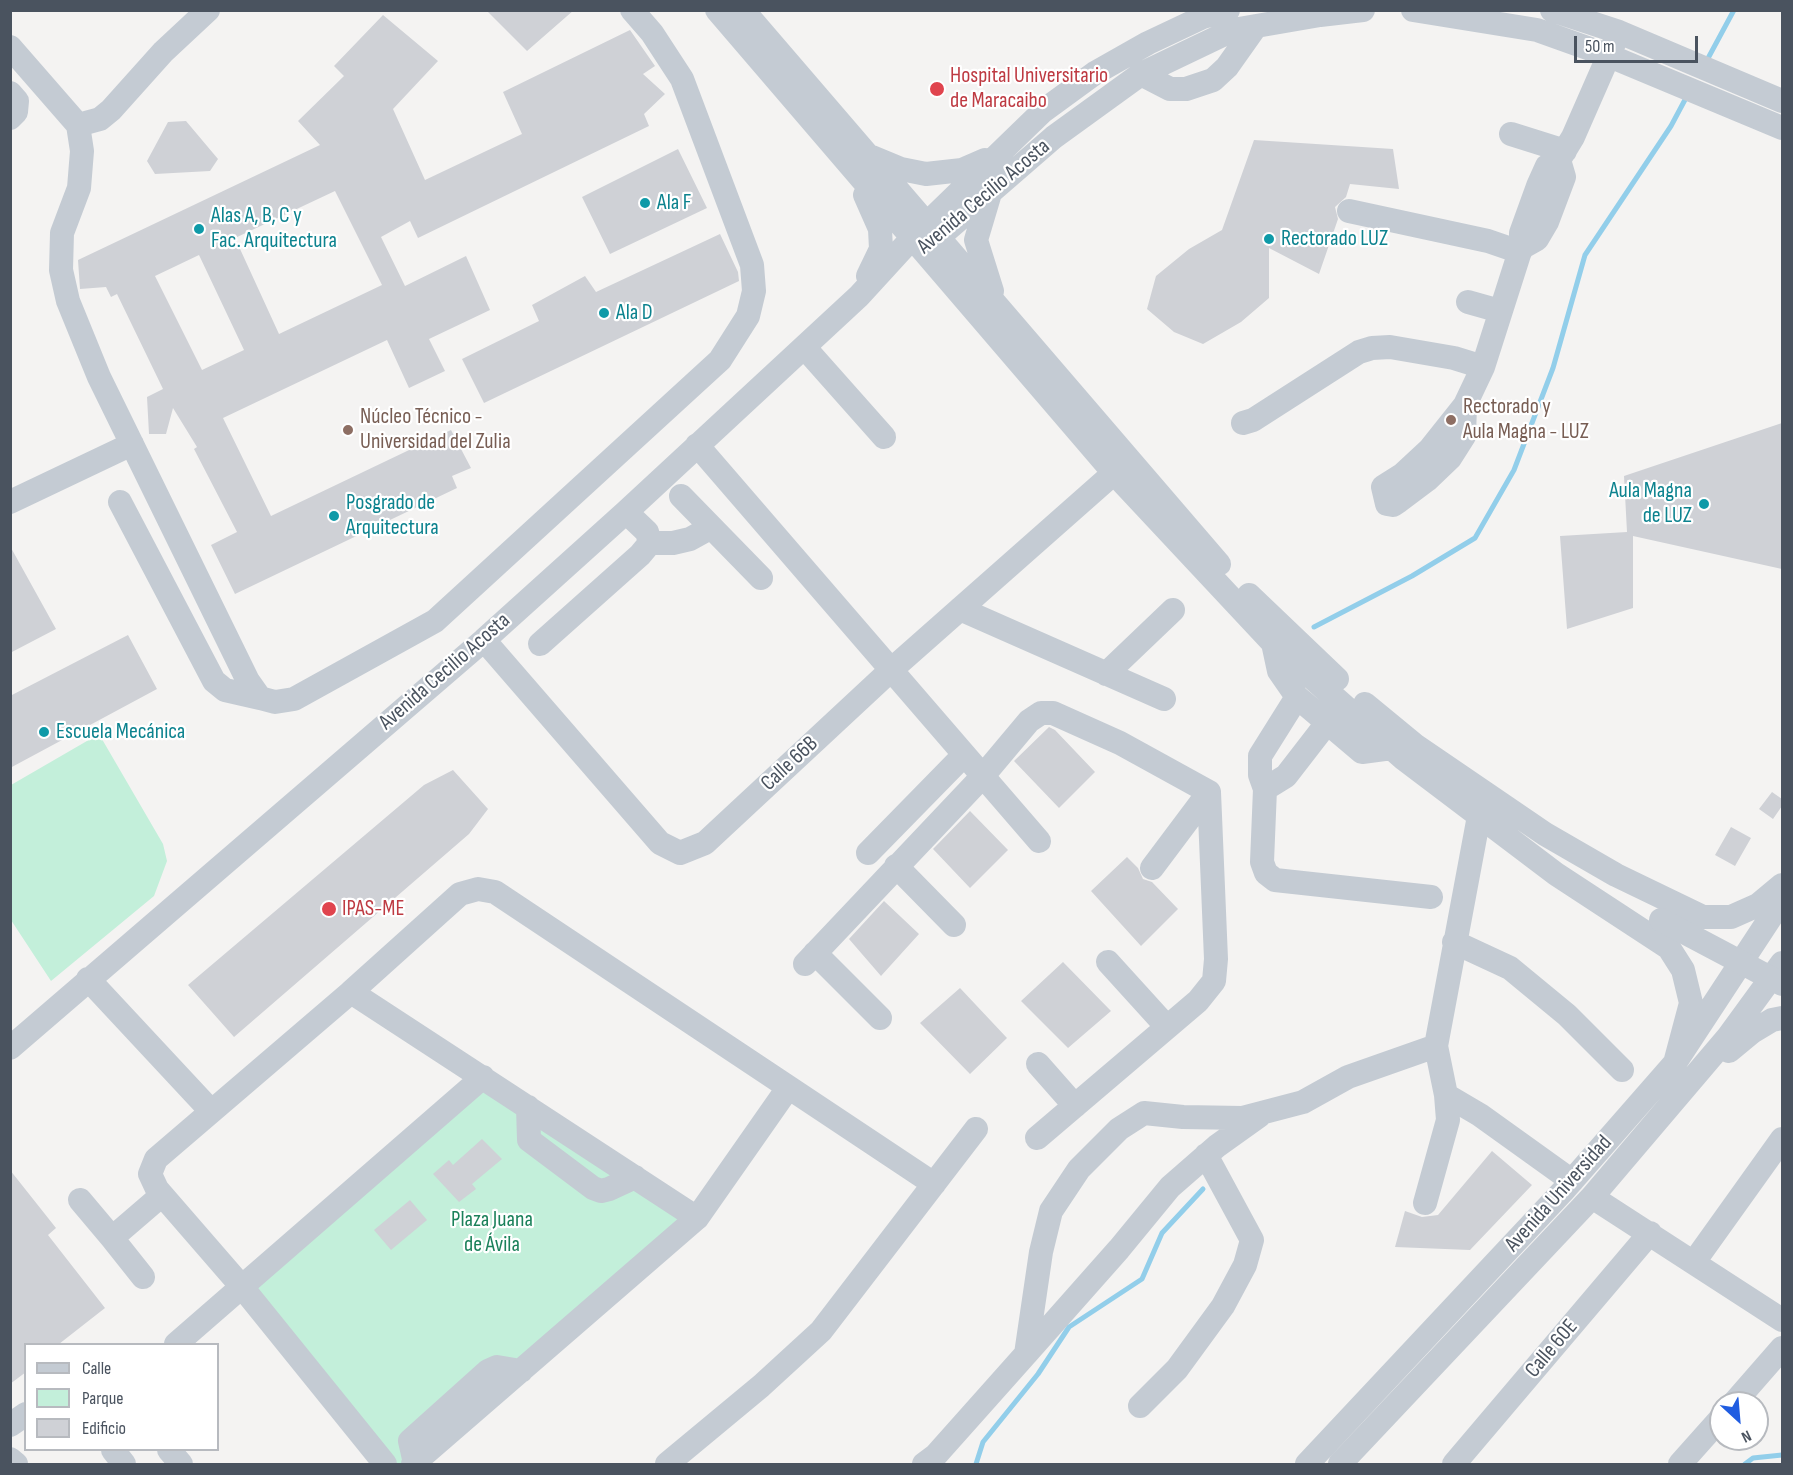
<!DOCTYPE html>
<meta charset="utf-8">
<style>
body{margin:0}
#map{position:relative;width:1793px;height:1475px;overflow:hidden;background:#f4f3f2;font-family:"Sofia Sans Condensed",sans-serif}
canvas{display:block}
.frame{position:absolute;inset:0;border:12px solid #4a535f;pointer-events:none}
.legend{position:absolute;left:24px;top:1343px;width:195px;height:108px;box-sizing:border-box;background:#fff;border:2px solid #b7babf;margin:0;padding:8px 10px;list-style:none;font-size:18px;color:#4a535f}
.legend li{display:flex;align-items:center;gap:12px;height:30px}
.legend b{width:30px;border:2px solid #b7babf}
.north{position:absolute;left:1709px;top:1391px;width:60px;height:60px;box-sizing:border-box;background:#fff;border:2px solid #b7babf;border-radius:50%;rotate:154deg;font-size:16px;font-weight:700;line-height:24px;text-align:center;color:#4a535f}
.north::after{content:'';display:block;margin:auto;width:21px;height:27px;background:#205de1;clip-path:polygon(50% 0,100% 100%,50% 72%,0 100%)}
.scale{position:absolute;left:1574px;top:36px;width:124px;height:27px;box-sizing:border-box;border:3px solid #4a535f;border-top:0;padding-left:8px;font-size:18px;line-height:21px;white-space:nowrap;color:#4a535f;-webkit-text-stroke:4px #fff;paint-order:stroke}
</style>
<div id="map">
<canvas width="1793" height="1475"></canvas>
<div class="frame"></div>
<ul class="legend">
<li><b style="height:8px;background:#c4cbd3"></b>Calle</li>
<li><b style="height:16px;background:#c3efda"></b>Parque</li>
<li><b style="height:16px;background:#cfd1d6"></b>Edificio</li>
</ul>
<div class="north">N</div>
<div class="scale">50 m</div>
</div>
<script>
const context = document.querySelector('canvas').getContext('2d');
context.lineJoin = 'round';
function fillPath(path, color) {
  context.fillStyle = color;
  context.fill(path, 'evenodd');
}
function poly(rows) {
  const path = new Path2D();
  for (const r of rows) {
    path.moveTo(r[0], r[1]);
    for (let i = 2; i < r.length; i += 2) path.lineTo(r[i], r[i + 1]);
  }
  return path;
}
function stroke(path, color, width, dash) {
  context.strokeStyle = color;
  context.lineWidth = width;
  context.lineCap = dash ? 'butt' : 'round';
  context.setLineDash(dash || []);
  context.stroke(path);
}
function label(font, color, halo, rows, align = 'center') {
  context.font = font + ' "Sofia Sans Condensed",sans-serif';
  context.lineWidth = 4.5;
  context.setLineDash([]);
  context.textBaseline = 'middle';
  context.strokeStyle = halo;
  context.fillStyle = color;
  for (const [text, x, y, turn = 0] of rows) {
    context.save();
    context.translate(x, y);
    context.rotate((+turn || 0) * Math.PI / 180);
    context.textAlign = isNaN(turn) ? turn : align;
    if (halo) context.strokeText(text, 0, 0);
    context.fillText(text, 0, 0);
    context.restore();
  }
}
const green = poly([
 [99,734,163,844,167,861,154,896,51,981,11,920,11,785],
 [484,1081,692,1218,407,1464,390,1464,247,1288]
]);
const stream = poly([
 [1706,62,1734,10],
 [1314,627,1412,576,1475,538,1514,470,1553,368,1585,255,1671,126,1687,96],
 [976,1464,983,1442,1038,1374,1069,1327,1142,1279,1162,1233,1203,1189],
 [1745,1464,1753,1458,1782,1455]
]);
const building = poly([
 [486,10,574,10,527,51],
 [383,15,438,61,393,109,425,180,522,134,503,92,630,30,655,66,643,74,665,94,644,114,649,126,418,238,410,221,381,237,405,286,466,256,490,310,429,339,445,371,409,388,387,340,223,418,271,516,451,430,471,468,452,476,457,488,235,594,211,545,237,532,194,449,197,447,173,408,166,434,149,434,147,397,163,389,117,294,111,297,106,287,80,289,78,260,320,145,298,121,344,76,334,66],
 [335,191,382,285,279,334,235,238],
 [199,255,244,350,202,370,155,276],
 [186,121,218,159,210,171,155,174,147,161,168,122],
 [1254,140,1393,149,1399,189,1350,184,1346,197,1335,207,1338,219,1319,274,1269,248,1269,298,1241,322,1203,344,1174,332,1147,309,1156,276,1189,249,1222,230],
 [678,149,707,208,610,254,582,197],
 [720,234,738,272,739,281,484,403,462,359,539,321,532,305,585,276,596,292],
 [1782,423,1782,569,1633,536,1633,608,1567,629,1560,536,1627,532,1624,476],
 [10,546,56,629,10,653],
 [128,635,157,689,10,768,10,696],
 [1049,727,1055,730,1095,772,1059,808,1014,761],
 [453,770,488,809,469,834,234,1037,188,985,424,785],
 [1772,792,1782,799,1782,806,1773,819,1759,809],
 [970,811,1008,850,970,888,933,849],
 [1731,827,1751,838,1735,866,1715,855],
 [1127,857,1138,868,1143,879,1152,882,1178,909,1141,946,1091,891],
 [884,901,919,934,881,976,849,939],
 [1063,962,1111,1011,1068,1048,1021,1001],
 [960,988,1007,1038,970,1074,920,1023],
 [482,1139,502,1159,472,1184,476,1189,459,1202,433,1174,449,1160,453,1165],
 [1492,1151,1532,1185,1470,1250,1395,1247,1405,1211,1422,1217,1438,1215],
 [10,1170,56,1228,48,1235,105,1308,59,1344,26,1344,26,1372,10,1384],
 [410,1200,427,1220,391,1250,374,1230]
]);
const minor = poly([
 [717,10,1114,473,1273,643,1404,759,1556,874,1669,948,1683,970,1691,1003,1675,1063],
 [743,10,1219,564],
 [1413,10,1537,30,1607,55,1782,128],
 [1552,10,1619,32,1782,101],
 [10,47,78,125,82,151,79,188,62,233,61,270,68,301,99,377,248,681,260,698,275,702,294,699,435,621,720,360,748,316,754,291,752,265,682,79,652,33,632,10],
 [1141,74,1170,89,1186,89,1213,80,1227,67,1256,26],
 [10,93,17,101,16,112,10,118],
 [78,125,100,119,111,110,163,52,208,10],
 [1511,134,1565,151],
 [872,157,901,169,926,174,962,170,985,160],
 [990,193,976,240,992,291],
 [865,195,880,229,881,249,868,276],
 [1349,211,1488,241,1520,252],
 [1521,248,1537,239,1547,222,1564,177,1559,160],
 [925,249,1054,137,1141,74,1233,30,1320,15,1363,10],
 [1468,302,1500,311],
 [805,348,884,437],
 [1465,405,1464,436,1450,458,1427,480,1399,501,1393,505,1387,504,1383,487,1402,475,1430,449,1465,405,1483,367,1521,248,1521,233,1538,186,1547,166,1559,160,1573,137,1619,32],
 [1243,423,1253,420,1359,352,1372,348,1390,347,1454,358,1483,367],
 [697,445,1039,841],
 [681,496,761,578],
 [10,502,132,444],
 [120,502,214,681,225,690,260,698],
 [650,543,673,543,690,539,710,528],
 [1249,595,1337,679],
 [960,609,1164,699],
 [484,640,660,843,680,853,705,843,891,670,1114,473],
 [1273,643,1279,671,1297,697,1362,752,1392,748],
 [540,644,640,555,650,543,647,532,626,512],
 [1106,674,1173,610],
 [1365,704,1416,746,1545,834,1616,875,1703,917,1731,917,1758,905,1782,885],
 [1327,723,1286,776,1265,789,1262,862,1266,873,1275,880,1431,897],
 [1265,789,1260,775,1260,756,1297,697],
 [868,853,963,756],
 [896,866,954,925],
 [1152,868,1209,792],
 [1454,942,1510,968,1567,1015,1622,1070],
 [815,953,880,1018],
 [1108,962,1167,1027],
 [805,964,982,777,1029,721,1041,713,1053,713,1120,743,1209,792],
 [88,979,211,1111],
 [351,992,460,894,478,889,495,892,934,1184],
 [1436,1046,1446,1095,1480,1115,1572,1181],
 [10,1048,484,640,626,512,859,296,913,237,1043,111,1095,73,1148,43,1203,17,1228,10],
 [1729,1051,1752,1032,1772,1020,1782,1018],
 [1038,1064,1075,1106],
 [528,1107,529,1140,593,1188,601,1191,609,1189,635,1177],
 [1037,1138,1198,1001,1214,981,1216,959,1209,792],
 [1592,1197,1782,1320],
 [80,1200,112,1238],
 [1425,1203,1448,1120,1446,1095],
 [1694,1262,1782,1139],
 [143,1277,112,1238,162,1195],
 [176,1344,483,1077],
 [1026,1354,1119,1249,1170,1187,1217,1146,1259,1116],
 [1734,1403,1782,1348],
 [1140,1406,1177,1369,1223,1306,1245,1265,1252,1240,1206,1155],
 [10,1425,26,1414],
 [113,1450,124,1464],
 [169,1450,181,1464],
 [10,1459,16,1464],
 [415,1463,410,1441,488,1371,497,1367,521,1371],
 [385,1464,242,1287,157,1189,150,1174,156,1159,351,992,697,1218],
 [413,1464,697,1218,788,1088],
 [667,1464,761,1386,821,1331,976,1129],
 [924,1464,936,1455,1026,1354,1041,1252,1051,1211,1079,1169,1119,1129,1144,1113,1183,1117,1242,1118,1303,1102,1348,1077,1436,1046,1479,816],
 [1307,1464,1563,1191,1675,1063,1782,900],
 [1340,1464,1592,1197,1728,1037,1782,963],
 [1454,1464,1650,1233],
 [1680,1464,1721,1418]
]);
const minorBridge = poly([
 [1661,920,1782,984]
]);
const markers = [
 [937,89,8,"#e0444e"],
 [645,203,6,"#0f9aa8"],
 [199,229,6,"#0f9aa8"],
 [1269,239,6,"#0f9aa8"],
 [604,313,6,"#0f9aa8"],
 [1451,420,6,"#8d6e63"],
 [348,430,6,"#8d6e63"],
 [1704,504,6,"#0f9aa8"],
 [334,516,6,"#0f9aa8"],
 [44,732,6,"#0f9aa8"],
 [329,909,8,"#e0444e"]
];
const healthNames = [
 ["Hospital Universitario",950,76],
 ["de Maracaibo",950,101],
 ["IPAS-ME",342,909]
];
const streetNames = [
 ["Avenida Cecilio Acosta",984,197,-40],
 ["Avenida Cecilio Acosta",445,672,-41],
 ["Calle 66B",790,764,-43],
 ["Avenida Universidad",1559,1194,-48],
 ["Calle 60E",1552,1349,-50]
];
const cultureNames = [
 ["Ala F",657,203],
 ["Alas A, B, C y",211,216],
 ["Fac. Arquitectura",211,241],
 ["Rectorado LUZ",1281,239],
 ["Ala D",616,313],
 ["Aula Magna",1692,491,"right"],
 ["de LUZ",1692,516,"right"],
 ["Posgrado de",346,503],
 ["Arquitectura",346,528],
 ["Escuela Mecánica",56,732]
];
const educationNames = [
 ["Rectorado y",1463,407],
 ["Aula Magna - LUZ",1463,432],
 ["Núcleo Técnico -",360,417],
 ["Universidad del Zulia",360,442]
];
const parkNames = [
 ["Plaza Juana",492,1220],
 ["de Ávila",492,1245]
];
fillPath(green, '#c3efda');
stroke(stream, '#92ceea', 5);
fillPath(building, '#cfd1d6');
stroke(minor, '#c4cbd3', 24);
stroke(minorBridge, '#c4cbd3', 24);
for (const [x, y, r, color] of markers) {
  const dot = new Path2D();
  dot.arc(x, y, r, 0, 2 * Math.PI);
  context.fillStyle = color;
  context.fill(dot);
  stroke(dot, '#fff', 2);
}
label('22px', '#be3a42', '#fff', healthNames, 'left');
label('22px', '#4a535f', '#fff', streetNames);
label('22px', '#0d838f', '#fff', cultureNames, 'left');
label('22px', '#785e54', '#fff', educationNames, 'left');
label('22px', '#1b815a', '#fff', parkNames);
</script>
